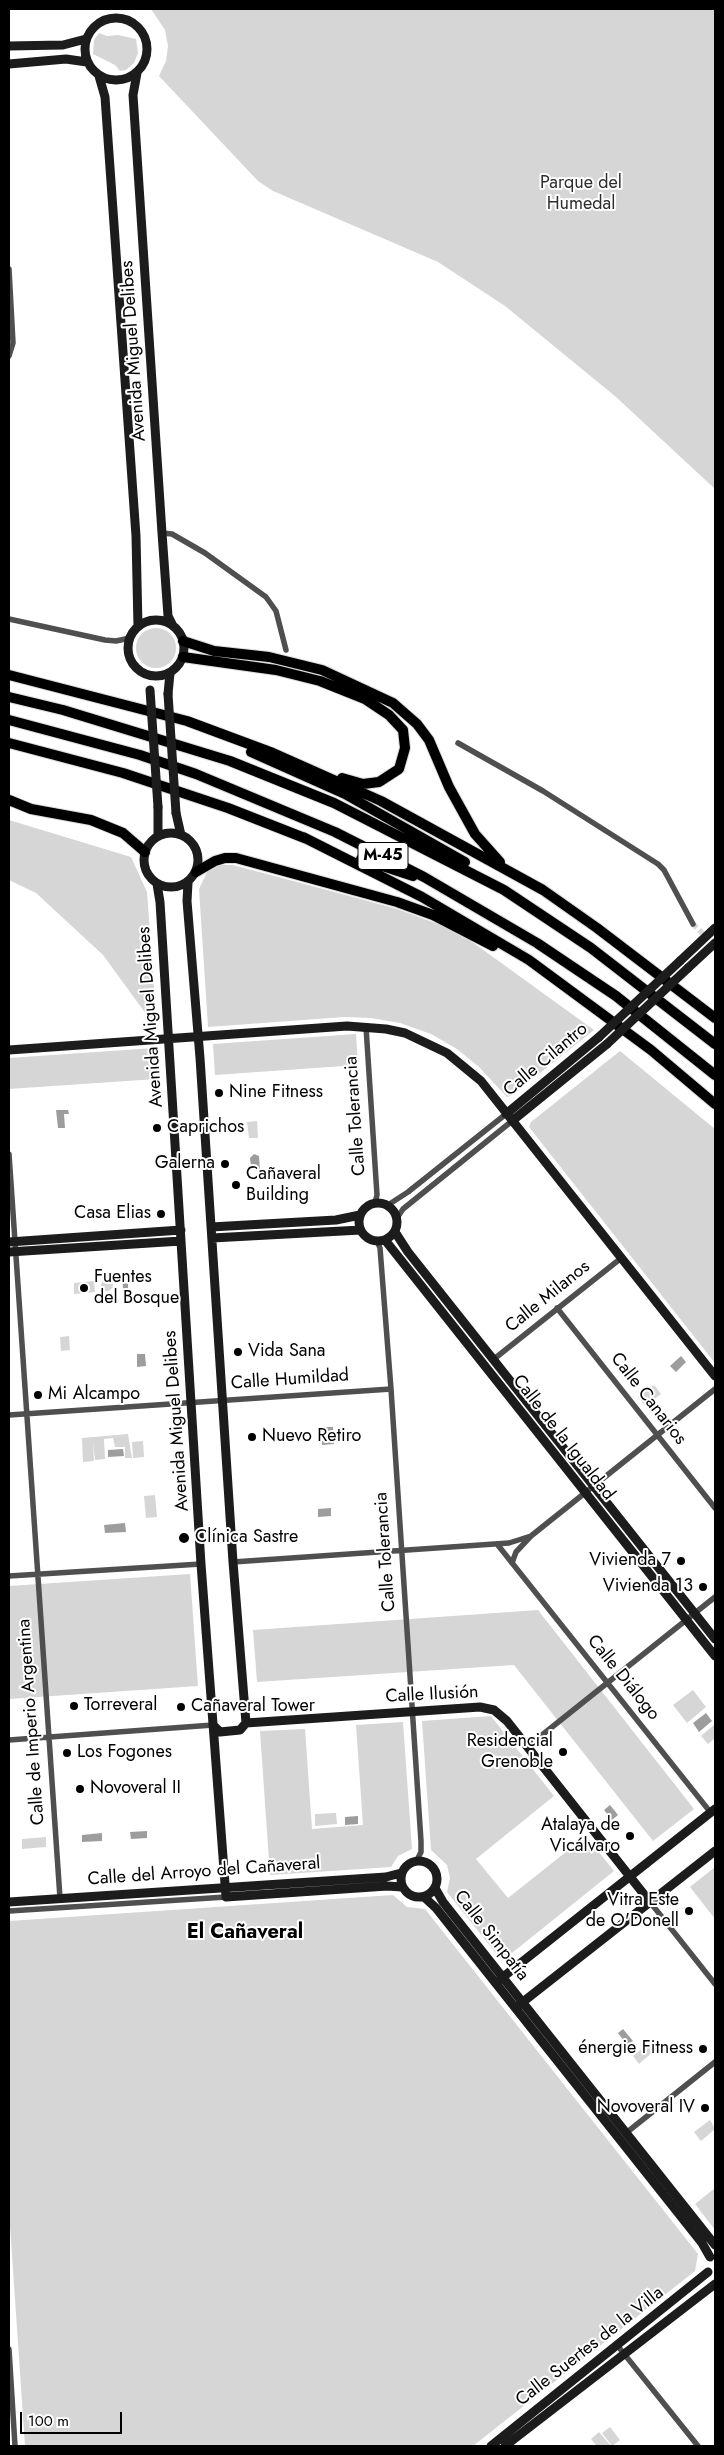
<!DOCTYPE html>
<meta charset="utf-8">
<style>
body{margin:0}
#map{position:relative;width:724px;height:2455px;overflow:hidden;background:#fff;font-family:Jost,sans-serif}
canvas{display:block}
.frame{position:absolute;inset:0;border:10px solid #000;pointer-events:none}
.scale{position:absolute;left:20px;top:2412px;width:102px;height:22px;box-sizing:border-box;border:2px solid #000;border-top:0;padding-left:6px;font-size:15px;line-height:18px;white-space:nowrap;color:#000;-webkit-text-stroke:4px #fff;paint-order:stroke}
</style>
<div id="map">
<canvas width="724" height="2455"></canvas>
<div class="frame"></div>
<div class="scale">100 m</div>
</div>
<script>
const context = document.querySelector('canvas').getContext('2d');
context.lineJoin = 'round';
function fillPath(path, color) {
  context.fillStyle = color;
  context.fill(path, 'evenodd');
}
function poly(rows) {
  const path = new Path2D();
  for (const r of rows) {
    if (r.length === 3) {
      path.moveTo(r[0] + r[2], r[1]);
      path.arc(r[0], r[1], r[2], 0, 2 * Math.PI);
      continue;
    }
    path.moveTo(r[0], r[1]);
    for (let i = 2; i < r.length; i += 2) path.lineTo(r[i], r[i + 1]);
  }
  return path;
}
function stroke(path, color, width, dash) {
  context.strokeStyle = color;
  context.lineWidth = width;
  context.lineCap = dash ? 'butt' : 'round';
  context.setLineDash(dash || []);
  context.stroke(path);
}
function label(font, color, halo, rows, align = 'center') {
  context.font = font + ' Jost,sans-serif';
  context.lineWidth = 4;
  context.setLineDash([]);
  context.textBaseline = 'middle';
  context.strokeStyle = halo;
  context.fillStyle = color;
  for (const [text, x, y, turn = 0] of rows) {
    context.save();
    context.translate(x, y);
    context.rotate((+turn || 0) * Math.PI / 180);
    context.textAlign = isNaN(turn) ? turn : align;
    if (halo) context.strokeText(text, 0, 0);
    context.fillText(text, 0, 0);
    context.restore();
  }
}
const green = poly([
 [151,9,715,9,715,489,616,397,505,306,438,262,273,191,258,181,159,76,166,61,168,46,165,30],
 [99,33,107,36,118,35,136,39,138,53,134,63,126,70,120,71,115,65,93,54,94,40],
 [156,648,20],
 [9,820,131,857,147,892,157,1029,103,955,36,893,9,880],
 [217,865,233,865,357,898,397,909,457,931,594,1030,511,1096,507,1097,479,1067,457,1049,431,1034,400,1023,371,1018,345,1017,208,1027,199,889,207,872],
 [356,1034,358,1065,215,1075,213,1044],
 [154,1048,156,1079,9,1089,9,1058],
 [620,1051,715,1129,715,1363,529,1127,531,1122],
 [257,1121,258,1138,249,1138,247,1122],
 [107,1285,6],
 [94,1281,95,1292,74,1294,74,1283],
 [69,1336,70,1350,61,1351,60,1337],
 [654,1385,661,1394,645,1406,638,1397],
 [128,1434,132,1458,125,1458,125,1447,115,1447,113,1438,104,1439,105,1459,95,1460,93,1442,94,1461,83,1462,82,1438],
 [143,1441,144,1457,133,1458,132,1442],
 [155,1495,157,1517,146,1518,144,1496],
 [190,1574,198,1686,9,1699,9,1586],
 [538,1610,694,1809,653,1841,514,1665,257,1682,253,1630],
 [693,1690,706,1707,687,1723,673,1705],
 [491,1716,554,1796,476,1859,508,1898,586,1836,614,1871,502,1961,447,1892,450,1878,447,1865,431,1850,422,1721],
 [403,1722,412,1849,398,1856,391,1867,270,1875,260,1731,305,1729,312,1829,363,1825,356,1725],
 [715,1724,715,1738,708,1744,701,1736],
 [336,1813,337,1824,315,1826,315,1814],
 [46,1837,46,1847,22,1849,22,1839],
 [715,1867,715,1919,690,1887],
 [393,1895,407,1907,425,1909,698,2254,695,2271,473,2446,25,2446,9,2211,9,1921],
 [649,2043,655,2050,639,2064,633,2056],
 [710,2120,715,2129,701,2141,694,2132],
 [715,2188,715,2230,695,2204],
 [610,2427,620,2440,612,2446,602,2433],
 [599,2432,611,2446,597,2446,591,2439]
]);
const water = poly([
 [56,1110,68,1110,69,1114,64,1114,65,1128,58,1128],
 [254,1154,259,1156,260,1171,258,1172,251,1166,250,1158],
 [135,1205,136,1219,129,1220,128,1206],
 [122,1273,128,1274,128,1290,123,1290],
 [137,1354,145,1354,146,1366,137,1367],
 [681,1356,686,1362,676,1372,670,1366],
 [326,1427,333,1427,334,1444,322,1445,322,1441,326,1440],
 [123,1449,124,1456,108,1457,108,1450],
 [331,1508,331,1516,318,1517,318,1509],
 [125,1523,126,1532,105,1533,104,1525],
 [706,1713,712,1721,699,1732,693,1723],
 [610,1805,618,1815,612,1820,604,1810],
 [358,1816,358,1824,345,1825,345,1817],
 [147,1831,147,1838,131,1839,130,1832],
 [102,1833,102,1841,82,1842,82,1835],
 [623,2029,633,2041,627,2045,618,2033]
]);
const streetTunnel = poly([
 [693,924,707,938]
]);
const street = poly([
 [9,269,13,343,9,356],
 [162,533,172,534,205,553,266,597,276,611,286,650],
 [9,619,105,640,116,641,130,638],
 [458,743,543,791,658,864,664,870,693,924],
 [366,1027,377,1195,375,1203],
 [9,1154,60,1898],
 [388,1205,408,1192,506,1114],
 [397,1218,403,1209,512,1121],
 [377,1241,380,1248,391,1389,421,1841,421,1852,417,1860],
 [557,1308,715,1508],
 [494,1359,620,1259],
 [9,1415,391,1389],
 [497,1544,711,1813],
 [233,1562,509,1543,531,1536],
 [512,1563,516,1552,531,1536,715,1389],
 [9,1576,201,1564],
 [9,1740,213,1725],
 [527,1747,715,1597],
 [650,1902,715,1984],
 [9,1911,226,1897],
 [626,2133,715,2062],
 [617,2345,698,2446],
 [9,2349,15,2446]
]);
const secondary = poly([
 [116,49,31],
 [9,46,63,45,86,39],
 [9,64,66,59,87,62],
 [137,73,133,95,162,533,168,616,173,626],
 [99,76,105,97,136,536,138,627],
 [156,648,28],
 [168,694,170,673],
 [176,813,181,835],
 [171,860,27],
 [158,836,158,807],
 [188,883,187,901,200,1058,233,1562,246,1723],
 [157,884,160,902,201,1564,226,1897,387,1886,402,1887],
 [680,961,715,928],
 [688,968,715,943],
 [9,1050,347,1026,386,1029,405,1033,447,1053,481,1081,715,1376],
 [506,1114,599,1037],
 [512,1121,607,1044],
 [378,1222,19],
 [211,1227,336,1220,360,1215],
 [395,1232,408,1252,715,1639],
 [212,1238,361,1230],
 [385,1240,715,1656],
 [9,1242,181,1230],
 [9,1252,181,1241],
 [246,1723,480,1707,494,1710,507,1721,650,1902],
 [213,1725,220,1732,240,1730,246,1723],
 [419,1879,18],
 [435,1888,443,1902,715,2245],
 [424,1897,436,1908,702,2243,710,2257],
 [9,1902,386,1877,401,1873],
 [498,1981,715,1809],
 [519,2005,715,1851],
 [491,2446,708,2272],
 [505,2446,715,2284]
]);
const highway = poly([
 [183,641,214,651,269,657,322,670,393,703,417,724,429,740,449,787,475,834,500,862],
 [183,657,276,670,320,681,365,699,389,715,403,730,405,748,399,769,379,782,363,784,342,778],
 [9,675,187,721,273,753,381,801,543,890,597,928,715,1018],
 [9,697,63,710,230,761,334,803,504,890,591,948,715,1044],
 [9,720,140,755,196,774,335,832,424,877,537,943,616,996,715,1075],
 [9,743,123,773,228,808,307,839],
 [251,752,345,794,465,862],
 [9,800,31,809,91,820,123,833,145,852],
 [303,837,422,897,529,960,651,1050,715,1104],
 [361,859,413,876],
 [196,872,215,861,225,858,236,858,397,902,433,915,493,946]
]);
const secondaryBridge = poly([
 [150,690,158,807],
 [168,694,176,813],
 [599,1037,680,961],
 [607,1044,688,968]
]);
const markers = [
 [219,1093,5,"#000"],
 [157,1128,5,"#000"],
 [225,1164,5,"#000"],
 [236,1185,5,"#000"],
 [161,1214,5,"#000"],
 [84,1288,5,"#000"],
 [238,1352,5,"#000"],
 [38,1395,5,"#000"],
 [252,1437,5,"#000"],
 [184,1538,6,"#000"],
 [681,1561,5,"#000"],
 [703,1587,5,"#000"],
 [74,1706,5,"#000"],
 [181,1707,5,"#000"],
 [563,1752,5,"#000"],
 [67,1753,5,"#000"],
 [80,1789,5,"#000"],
 [630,1836,5,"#000"],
 [689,1911,5,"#000"],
 [703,2049,5,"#000"],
 [705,2108,5,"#000"]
];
const shields = [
 [383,856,50]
];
const shieldNames = [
 ["M-45",383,856]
];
const parkNames = [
 ["Parque del",581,184],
 ["Humedal",581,205]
];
const streetNames = [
 ["Avenida Miguel Delibes",134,351,-94],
 ["Avenida Miguel Delibes",151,1017,-94],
 ["Calle Cilantro",546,1060,-40],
 ["Calle Tolerancia",356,1116,-94],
 ["Calle Milanos",548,1297,-39],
 ["Calle Humildad",290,1380,-4],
 ["Calle Canarios",648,1399,52],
 ["Avenida Miguel Delibes",177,1421,-94],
 ["Calle de la Igualdad",563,1438,52],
 ["Calle Tolerancia",386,1552,-94],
 ["Calle Diálogo",623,1678,51],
 ["Calle Ilusión",432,1695,-3],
 ["Calle de Imperio Argentina",32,1722,-94],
 ["Calle del Arroyo del Cañaveral",204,1872,-4],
 ["Calle Simpatía",491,1936,52],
 ["Calle Suertes de la Villa",590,2347,-38]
];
const poiNames = [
 ["Nine Fitness",229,1093],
 ["Caprichos",167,1128],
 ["Galerna",215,1164,"right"],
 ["Cañaveral",246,1175],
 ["Building",246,1196],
 ["Casa Elias",151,1214,"right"],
 ["Fuentes",94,1278],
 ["del Bosque",94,1299],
 ["Vida Sana",248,1352],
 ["Mi Alcampo",48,1395],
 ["Nuevo Retiro",262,1437],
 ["Clínica Sastre",195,1538],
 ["Vivienda 7",671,1561,"right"],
 ["Vivienda 13",693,1587,"right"],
 ["Torreveral",84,1706],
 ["Cañaveral Tower",191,1707],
 ["Residencial",553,1742,"right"],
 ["Grenoble",553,1763,"right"],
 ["Los Fogones",77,1753],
 ["Novoveral II",90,1789],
 ["Atalaya de",620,1826,"right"],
 ["Vicálvaro",620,1847,"right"],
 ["Vitra Este",679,1901,"right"],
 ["de O'Donell",679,1922,"right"],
 ["énergie Fitness",693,2049,"right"],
 ["Novoveral IV",695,2108,"right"]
];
const quarterNames = [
 ["El Cañaveral",245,1933]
];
fillPath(green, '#d6d6d6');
fillPath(water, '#9d9d9d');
stroke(streetTunnel, '#d9d9d9', 5.5, [5.5, 3]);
stroke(highway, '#dbdbdb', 12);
stroke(street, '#4f4f4f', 5.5);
stroke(secondary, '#1c1c1c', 9);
stroke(highway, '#000', 10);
stroke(secondaryBridge, '#1c1c1c', 9);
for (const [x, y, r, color] of markers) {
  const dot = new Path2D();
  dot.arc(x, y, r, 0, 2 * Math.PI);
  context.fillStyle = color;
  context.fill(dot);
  stroke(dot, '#fff', 2);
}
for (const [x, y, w] of shields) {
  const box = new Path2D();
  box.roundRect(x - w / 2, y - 13.5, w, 27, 4);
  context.fillStyle = '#fff';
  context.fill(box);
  stroke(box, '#000', 1);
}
label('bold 16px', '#000', null, shieldNames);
label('18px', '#2d2d2d', '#fff', parkNames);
label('18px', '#000', '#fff', streetNames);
label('18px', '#000', '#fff', poiNames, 'left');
label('bold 20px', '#000', '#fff', quarterNames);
</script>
